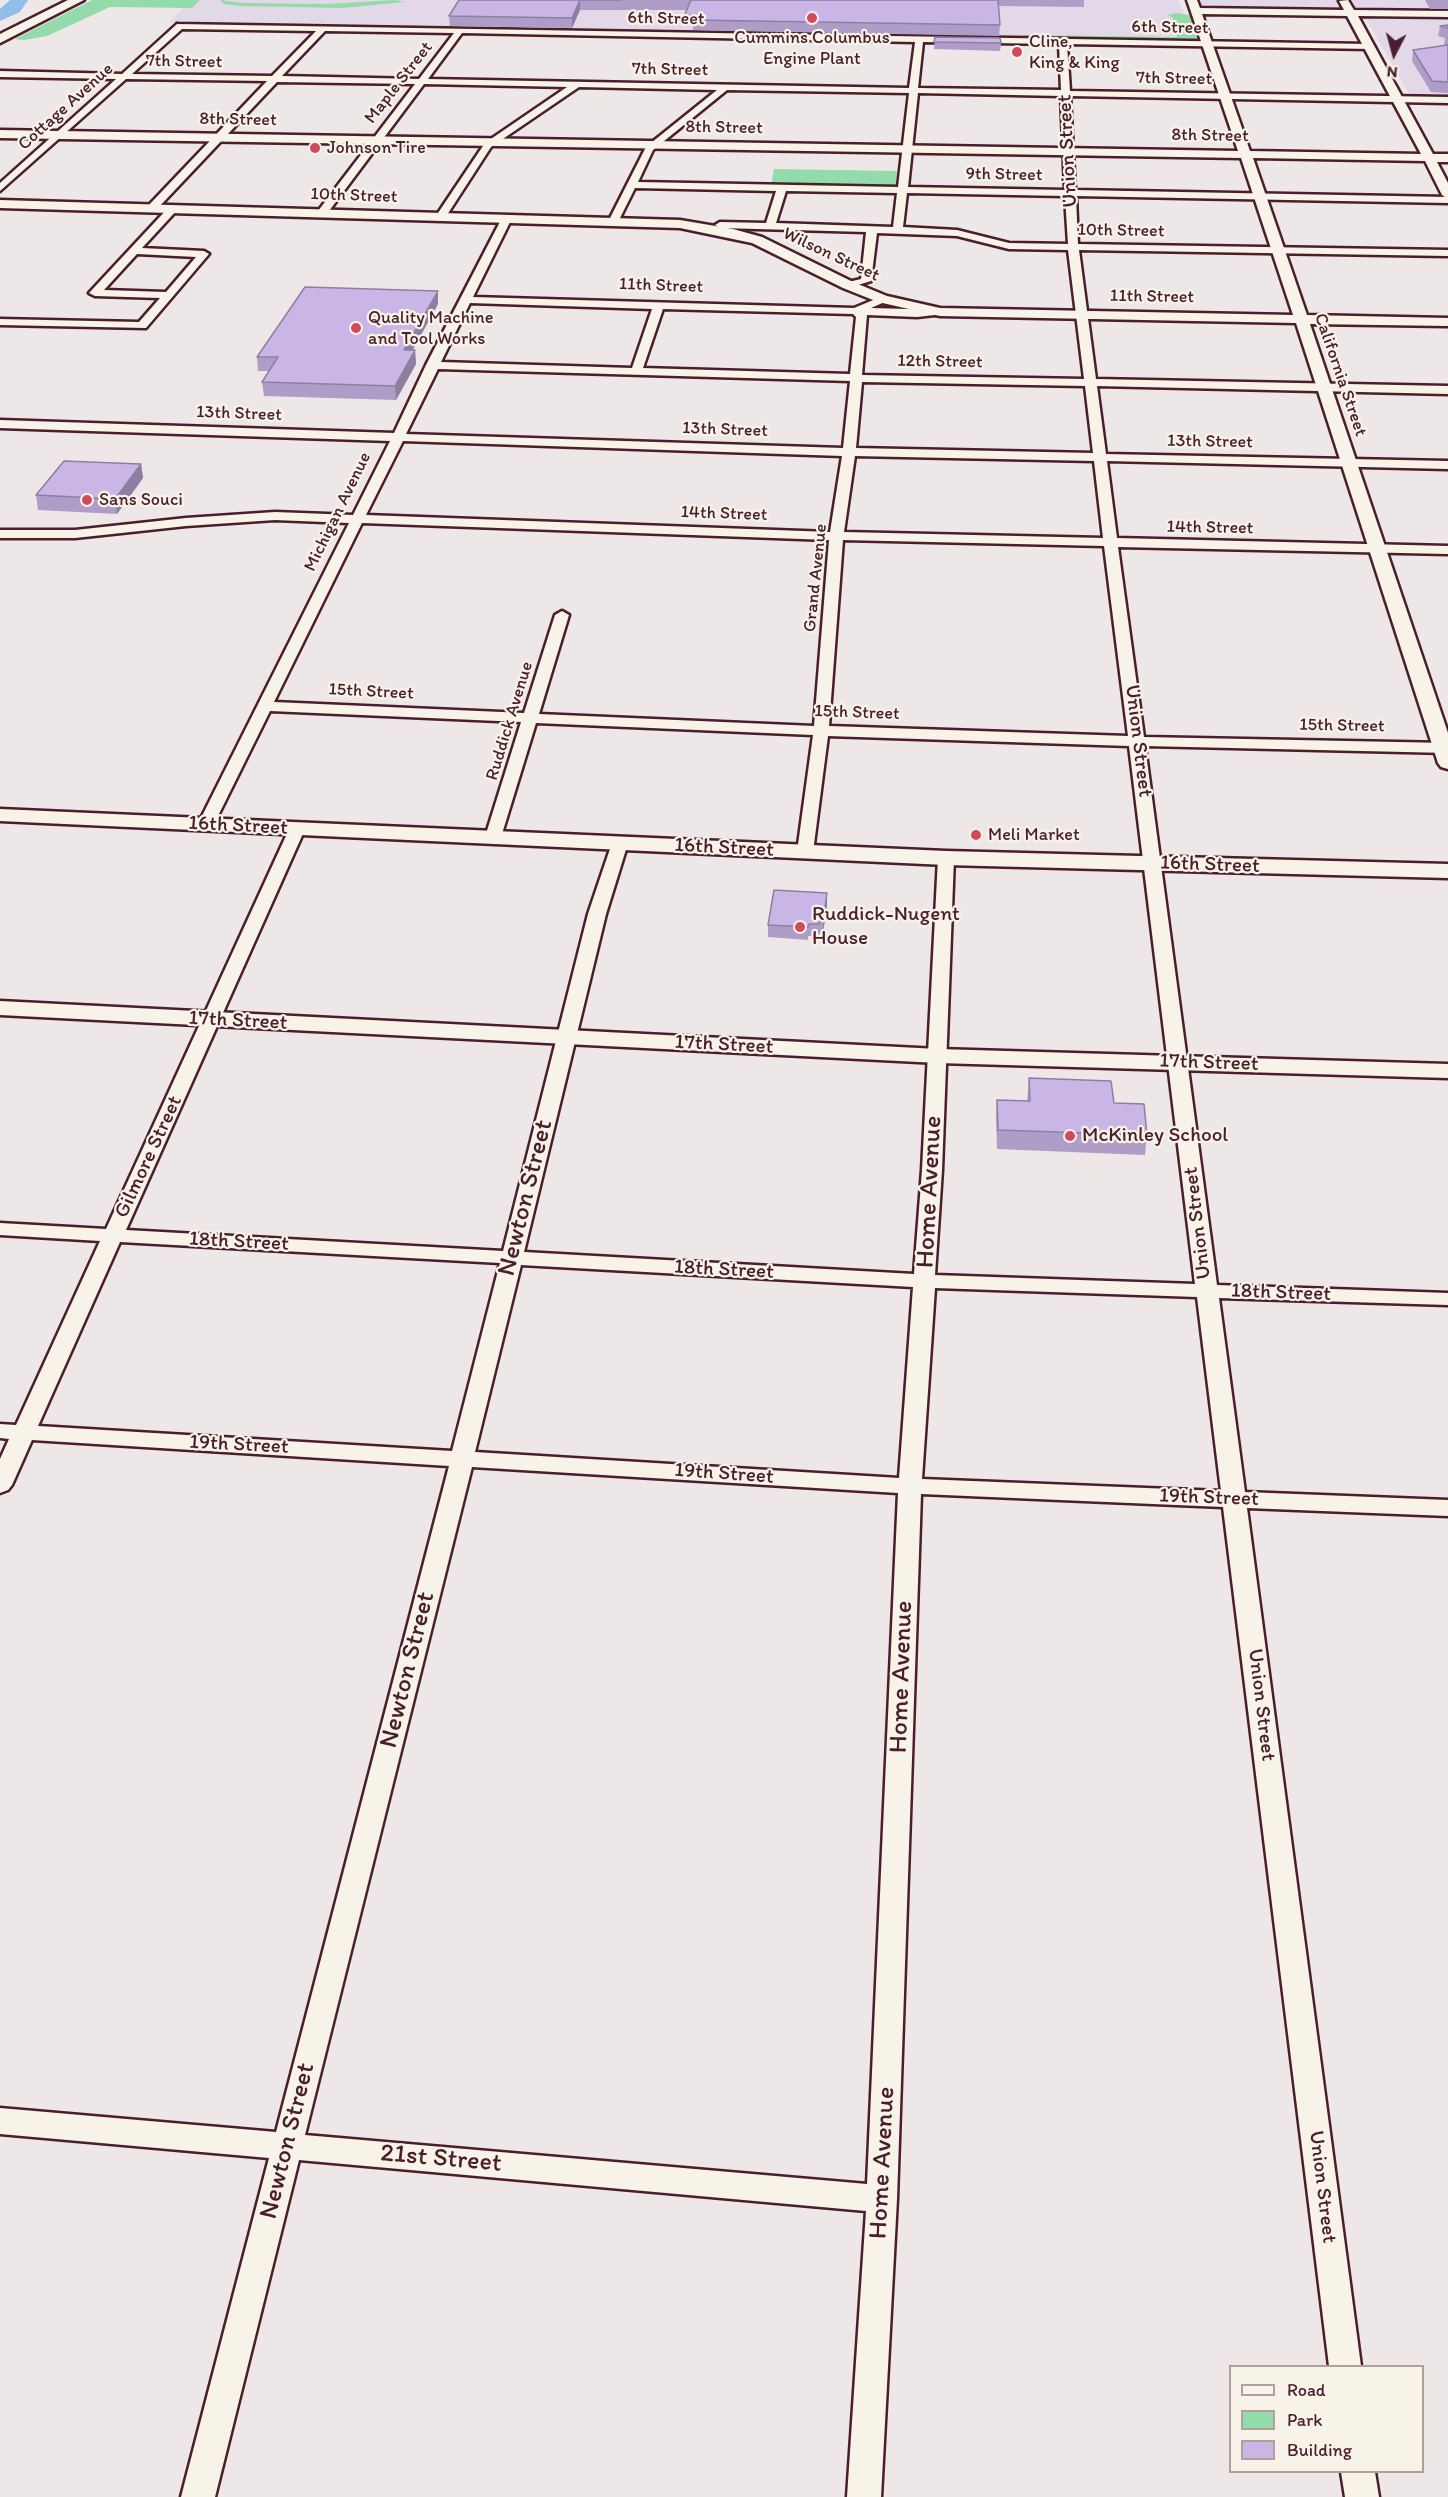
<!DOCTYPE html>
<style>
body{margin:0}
#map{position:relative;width:1448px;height:2497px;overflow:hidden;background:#eee7e8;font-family:Itim,sans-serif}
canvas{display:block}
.legend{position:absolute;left:1229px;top:2365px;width:195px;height:108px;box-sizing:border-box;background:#f7f3e8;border:2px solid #b29e9c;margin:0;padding:8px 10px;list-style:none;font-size:18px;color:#4a1f2b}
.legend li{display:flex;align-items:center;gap:12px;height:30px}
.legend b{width:30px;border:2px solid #b29e9c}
.north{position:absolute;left:1364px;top:24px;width:60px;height:60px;-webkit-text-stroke:4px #f7f3e8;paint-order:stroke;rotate:186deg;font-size:16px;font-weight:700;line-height:24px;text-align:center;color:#4a1f2b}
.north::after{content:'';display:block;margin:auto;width:21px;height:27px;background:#4a1f2b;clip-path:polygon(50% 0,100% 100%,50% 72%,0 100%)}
</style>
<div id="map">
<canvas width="1448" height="2497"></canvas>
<ul class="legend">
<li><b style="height:8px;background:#f7f3e8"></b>Road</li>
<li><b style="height:16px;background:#93dbaa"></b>Park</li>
<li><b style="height:16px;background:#cab6e6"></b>Building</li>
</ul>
<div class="north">N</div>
</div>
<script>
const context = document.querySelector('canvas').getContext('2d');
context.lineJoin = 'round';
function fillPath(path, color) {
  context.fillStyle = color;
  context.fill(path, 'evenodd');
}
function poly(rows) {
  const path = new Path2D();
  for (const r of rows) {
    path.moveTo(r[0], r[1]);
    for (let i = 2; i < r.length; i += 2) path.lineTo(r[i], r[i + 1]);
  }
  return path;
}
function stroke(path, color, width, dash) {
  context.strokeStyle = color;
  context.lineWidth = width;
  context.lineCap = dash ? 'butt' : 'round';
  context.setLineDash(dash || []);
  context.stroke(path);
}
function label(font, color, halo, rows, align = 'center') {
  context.font = font + ' Itim,sans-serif';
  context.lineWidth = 4.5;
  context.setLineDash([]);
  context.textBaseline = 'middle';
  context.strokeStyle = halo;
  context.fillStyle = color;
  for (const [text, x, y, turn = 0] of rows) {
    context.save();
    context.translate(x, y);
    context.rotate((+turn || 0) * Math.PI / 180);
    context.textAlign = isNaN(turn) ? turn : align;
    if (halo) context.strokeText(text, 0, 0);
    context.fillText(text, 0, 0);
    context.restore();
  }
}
const built = poly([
 [103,0,1179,0,1193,42,169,22,183,8],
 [1200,0,1448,0,1448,13,1208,9,1202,8],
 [1365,17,1448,18,1448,96,1410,96]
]);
const green = poly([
 [92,0,200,0,192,8,110,7,47,36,24,40,15,39],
 [220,0,243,3,326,4,395,0,405,2,342,8,241,6,224,4],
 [1176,13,1190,15,1197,40,1025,38,1024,35,1177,37,1173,18,1168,15],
 [774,169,897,171,896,188,771,186]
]);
const river = poly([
 [10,0,28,0,20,12,0,21,0,9,10,0]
]);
const minor = poly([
 [177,24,1368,44,1371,45,1371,49,1067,44,1070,91,1448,97,1448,103,1070,96,1075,190,1448,197,1448,203,1076,196,1078,244,1448,250,1448,256,1079,250,1096,379,1448,386,1448,394,1097,386,1106,454,1448,461,1448,469,1107,461,1117,538,1448,546,1448,554,1118,547,1144,737,1448,743,1448,753,1145,746,1217,1285,1448,1293,1448,1305,1219,1298,1245,1492,1448,1500,1448,1516,1247,1508,1361,2366,1329,2366,1223,1507,921,1494,897,2199,881,2497,847,2497,866,2211,299,2160,215,2497,181,2497,269,2158,0,2134,0,2108,276,2132,449,1466,32,1440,12,1485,8,1490,0,1493,0,1459,9,1439,0,1438,0,1424,16,1425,100,1241,0,1235,0,1223,106,1229,291,825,303,825,305,829,126,1230,503,1251,588,914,612,843,620,838,628,843,606,914,524,1252,914,1274,922,1170,938,858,940,854,946,853,952,854,954,858,942,1170,935,1275,1195,1284,1129,746,828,736,813,852,805,857,797,852,813,735,536,723,501,837,493,842,485,837,521,722,270,711,214,824,206,829,198,824,349,523,275,520,186,526,75,538,0,538,0,530,75,530,186,518,275,512,353,515,390,441,0,428,0,420,394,433,426,365,503,216,512,218,473,297,854,308,883,296,887,297,887,301,871,308,944,310,944,314,917,317,867,315,862,375,1084,379,1068,250,1009,249,957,236,877,233,871,281,848,288,844,287,844,283,861,279,866,232,720,228,715,225,720,222,766,223,776,191,635,188,617,224,609,224,608,222,646,147,717,90,579,87,491,147,445,218,441,219,436,216,485,143,567,87,424,84,326,215,322,216,318,215,318,211,415,84,277,82,156,210,152,211,147,208,148,206,267,81,126,79,0,191,0,183,116,79,0,77,0,71,122,74,177,24],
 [182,29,316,31,272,76,132,74,182,29],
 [325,31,454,33,419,79,282,76,325,31],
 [462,33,915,42,909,88,428,79,462,33],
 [923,42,1059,44,1061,90,918,88,923,42],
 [727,90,909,93,898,187,638,182,653,150,727,90],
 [918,93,1061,96,1065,190,908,187,918,93],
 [786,191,897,193,893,227,776,223,786,191],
 [907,193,1065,196,1068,244,1009,243,957,230,903,227,907,193],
 [470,303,652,309,632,368,441,362,470,303],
 [663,309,853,314,856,317,850,374,643,368,663,309],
 [438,369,850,381,843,448,406,434,438,369],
 [862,382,1085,386,1093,453,856,448,862,382],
 [403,441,842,456,830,532,366,515,403,441],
 [855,456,1094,461,1103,538,844,532,855,456],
 [362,523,829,540,814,726,539,714,569,615,562,611,555,615,524,713,274,702,362,523],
 [843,540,1104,546,1128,736,829,726,843,540],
 [120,1242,500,1263,452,1451,38,1426,120,1242],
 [521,1265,913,1287,899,1478,475,1452,521,1265],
 [935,1288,1197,1297,1221,1491,922,1479,935,1288],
 [472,1467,898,1493,867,2184,305,2135,472,1467],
 [169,207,178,209,142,248,204,251,209,254,146,328,0,325,0,319,139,322,160,298,95,296,89,293,169,207],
 [137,254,196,257,166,292,104,290,137,254],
 [1341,2472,1375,2472,1379,2497,1345,2497,1341,2472]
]);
const tertiary = poly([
 [1187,0,1197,0,1200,8,1344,10,1339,1,1348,0,1354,10,1448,11,1448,17,1358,16,1433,154,1448,154,1448,162,1437,162,1448,183,1448,199,1442,195,1425,161,1253,158,1307,315,1448,318,1448,326,1310,324,1448,733,1448,769,1441,767,1438,763,1296,323,940,316,878,302,843,288,752,243,680,228,0,208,0,200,680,220,733,229,762,237,853,282,887,296,940,308,1293,315,1241,158,0,138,0,130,1238,151,1187,0],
 [1202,14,1347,16,1421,154,1250,151,1202,14],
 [0,809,946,851,1448,864,1448,878,946,865,0,821,0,809],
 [0,1001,938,1049,1448,1064,1448,1078,938,1063,0,1015,0,1001]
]);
const primary = poly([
 [68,0,84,0,0,43,0,34,68,0]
]);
const wall = poly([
 [459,0,1084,0,1084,7,998,6,1000,25,999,36,693,30,693,26,685,24,685,14,687,10,580,10,572,28,450,26,449,16],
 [1425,0,1448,0,1448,9,1430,9],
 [1448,25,1448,93,1431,92,1412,61,1413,50,1444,45,1445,38,1438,36,1440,26],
 [935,37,1001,43,1000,51,934,49],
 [438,291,438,304,413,350,415,350,416,364,396,400,264,396,262,382,269,371,258,371,257,357],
 [141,464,143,478,117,514,38,510,36,495],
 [827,905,823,933,820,933,819,936,808,936,808,940,768,937,768,925],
 [1029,1078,1114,1103,1147,1135,1145,1155,997,1149,996,1119,997,1100,1027,1101]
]);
const shadedWall = poly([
 [580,0,580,10,572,28,572,18],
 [438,291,438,304,405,363,404,350],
 [415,350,416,364,396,400,395,386],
 [141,464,143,478,117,514,115,499],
 [827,893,827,905,823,933,823,921]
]);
const building = poly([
 [459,0,621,0,580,0,572,18,449,16,459,0],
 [691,0,998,0,1000,25,693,20,694,16,685,14,691,0],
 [1448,25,1448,28,1440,26,1448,25],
 [935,37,1000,38,1001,43,934,42,935,37],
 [1448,45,1448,82,1432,81,1413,50,1448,45],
 [305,287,438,291,404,350,415,350,395,386,262,382,278,357,257,357,305,287],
 [64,461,141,464,115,499,36,495,64,461],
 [774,890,827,893,823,921,820,921,819,924,809,924,808,927,768,925,774,890],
 [1029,1078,1111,1081,1114,1103,1144,1104,1147,1135,998,1130,997,1100,1030,1101,1029,1078]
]);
const markers = [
 [812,18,6,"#d1495b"],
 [1017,52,6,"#d1495b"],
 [315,148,6,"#d1495b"],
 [356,328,6,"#d1495b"],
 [87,500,6,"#d1495b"],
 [976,835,6,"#d1495b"],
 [800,927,6,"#d1495b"],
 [1070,1136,6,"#d1495b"]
];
const farStreetnames = [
 ["6th Street",666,19,1],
 ["6th Street",1170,28,1],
 ["7th Street",184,62,1],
 ["7th Street",670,70,1],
 ["7th Street",1174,79,1],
 ["Maple Street",399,83,-52],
 ["Cottage Avenue",66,107,-42],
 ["8th Street",238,120,1],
 ["8th Street",724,128,1],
 ["8th Street",1210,136,1],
 ["9th Street",1004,175,1],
 ["10th Street",354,196,2],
 ["10th Street",1121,231,1],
 ["Wilson Street",831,255,25],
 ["11th Street",661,286,2],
 ["11th Street",1152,297,1],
 ["12th Street",940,362,1],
 ["California Street",1340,375,71],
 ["13th Street",239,414,2],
 ["13th Street",725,430,2],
 ["13th Street",1210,442,1],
 ["Michigan Avenue",338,512,-64],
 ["14th Street",724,514,2],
 ["14th Street",1210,528,1],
 ["Grand Avenue",816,578,-84],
 ["15th Street",371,692,3],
 ["15th Street",857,713,2],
 ["Ruddick Avenue",510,721,-73],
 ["15th Street",1342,726,1]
];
const farPoinames = [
 ["Cummins Columbus",812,38,"center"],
 ["Engine Plant",812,59,"center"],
 ["Cline,",1029,42],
 ["King & King",1029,63],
 ["Johnson Tire",327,148],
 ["Quality Machine",368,318],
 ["and Tool Works",368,339],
 ["Sans Souci",99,500],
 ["Meli Market",988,835]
];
const streetNames = [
 ["Union Street",1068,151,-93],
 ["Union Street",1138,741,83],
 ["16th Street",238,826,3],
 ["16th Street",724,848,3],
 ["16th Street",1210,865,2],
 ["17th Street",238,1021,3],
 ["17th Street",724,1045,3],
 ["17th Street",1209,1063,2],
 ["Gilmore Street",149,1157,-65],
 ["Union Street",1198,1223,-97],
 ["18th Street",239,1242,3],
 ["18th Street",724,1270,3],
 ["18th Street",1281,1293,2],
 ["19th Street",239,1445,3],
 ["19th Street",724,1474,4],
 ["19th Street",1209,1498,2],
 ["Union Street",1261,1705,83],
 ["Union Street",1322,2187,83]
];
const poiNames = [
 ["Ruddick-Nugent",812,915],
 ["House",812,939],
 ["McKinley School",1082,1136]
];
const nearStreetnames = [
 ["Home Avenue",930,1192,-87],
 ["Newton Street",526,1198,-76],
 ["Newton Street",408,1670,-76],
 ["Home Avenue",902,1677,-88],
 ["Newton Street",288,2141,-76],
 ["21st Street",441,2159,5],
 ["Home Avenue",883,2163,-87]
];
fillPath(built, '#e3d8e7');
fillPath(green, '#93dbaa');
fillPath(river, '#91bdea');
stroke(minor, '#4a1f2b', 5);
stroke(tertiary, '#4a1f2b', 5);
stroke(primary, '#4a1f2b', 5);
fillPath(minor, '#f7f3e8');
fillPath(tertiary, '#f7f3e8');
fillPath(primary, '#f7f3e8');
fillPath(wall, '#ae9dc6');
fillPath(shadedWall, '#8d7fa1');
fillPath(building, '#cab6e6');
stroke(building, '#8d7fa1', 1.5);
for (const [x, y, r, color] of markers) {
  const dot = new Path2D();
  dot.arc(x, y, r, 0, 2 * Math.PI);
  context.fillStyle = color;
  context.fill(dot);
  stroke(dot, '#f7f3e8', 2);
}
label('18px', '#4a1f2b', '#f7f3e8', farStreetnames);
label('18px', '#4a1f2b', '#f7f3e8', farPoinames, 'left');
label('21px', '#4a1f2b', '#f7f3e8', streetNames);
label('21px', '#4a1f2b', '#f7f3e8', poiNames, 'left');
label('26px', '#4a1f2b', '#f7f3e8', nearStreetnames);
</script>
